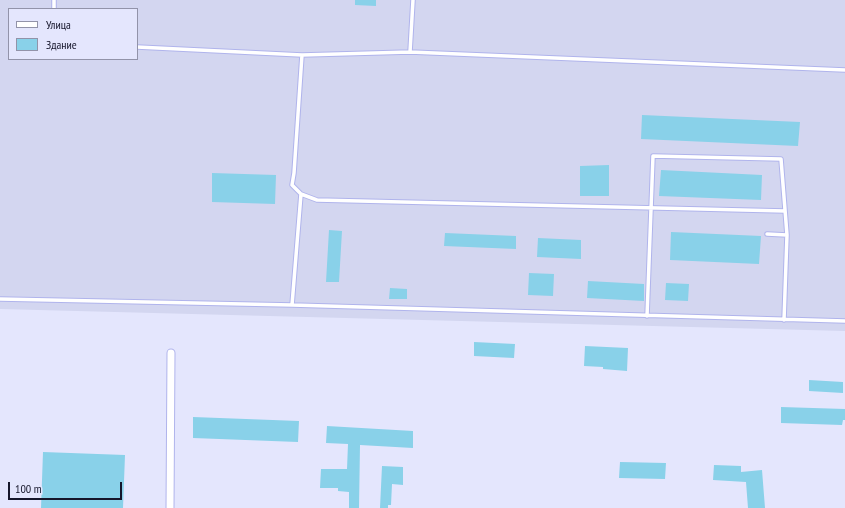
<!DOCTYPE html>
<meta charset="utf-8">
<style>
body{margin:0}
#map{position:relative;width:845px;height:508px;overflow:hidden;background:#e4e6fd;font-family:"PT Sans Narrow",sans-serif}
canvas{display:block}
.legend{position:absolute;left:8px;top:8px;width:130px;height:52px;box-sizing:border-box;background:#e4e6fd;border:1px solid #9293a9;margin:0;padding:5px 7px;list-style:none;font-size:12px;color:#16162b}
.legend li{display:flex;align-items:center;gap:8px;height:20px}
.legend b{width:20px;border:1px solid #9293a9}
.scale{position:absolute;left:8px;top:482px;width:114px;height:18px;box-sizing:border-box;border:2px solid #16162b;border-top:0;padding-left:5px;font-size:12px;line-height:14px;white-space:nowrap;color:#16162b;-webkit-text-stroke:3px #e4e6fd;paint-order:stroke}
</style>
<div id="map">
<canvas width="845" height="508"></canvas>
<ul class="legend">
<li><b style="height:5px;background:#fff"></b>Улица</li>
<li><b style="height:11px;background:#89d1e9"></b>Здание</li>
</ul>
<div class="scale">100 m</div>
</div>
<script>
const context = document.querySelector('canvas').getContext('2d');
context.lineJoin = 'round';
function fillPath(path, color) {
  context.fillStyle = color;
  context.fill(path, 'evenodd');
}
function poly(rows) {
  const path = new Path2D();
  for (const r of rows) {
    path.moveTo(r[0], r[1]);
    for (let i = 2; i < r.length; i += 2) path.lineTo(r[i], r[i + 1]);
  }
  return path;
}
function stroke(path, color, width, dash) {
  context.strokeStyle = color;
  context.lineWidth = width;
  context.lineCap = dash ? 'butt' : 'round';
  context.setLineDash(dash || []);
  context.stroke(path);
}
const built = poly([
 [0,0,845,0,845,331,0,309],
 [9,9,137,9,137,59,9,59]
]);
const building = poly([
 [355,0,376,0,376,6,355,5],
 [642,115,800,122,798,146,641,139],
 [609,165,609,196,580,196,580,166],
 [661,170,762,175,761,200,659,196],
 [212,173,276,175,275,204,212,202],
 [329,230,342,231,339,282,326,282],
 [671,232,761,236,759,264,670,260],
 [445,233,516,236,516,249,444,246],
 [538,238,581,240,581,259,537,257],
 [529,273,554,274,553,296,528,295],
 [588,281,644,284,644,301,587,298],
 [666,283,689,284,688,301,665,300],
 [390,288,407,289,407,299,389,299],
 [474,342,515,344,514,358,474,356],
 [585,346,628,348,627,371,603,369,603,367,584,366],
 [809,380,843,382,843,393,809,391],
 [781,407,845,409,845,420,843,420,842,425,781,423],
 [193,417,299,421,298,442,193,438],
 [327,426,413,431,413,448,360,445,359,508,349,508,349,492,338,491,338,488,320,488,321,469,347,469,348,444,326,443],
 [43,452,125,455,123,508,41,508],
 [620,462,666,463,665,479,619,478],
 [714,465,741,466,741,472,762,470,765,508,748,508,746,482,713,480],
 [382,466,403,467,403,485,392,484,391,505,388,505,388,508,380,508]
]);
const lane = poly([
 [54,0,54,9],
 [137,47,302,55,410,52,845,70],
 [410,52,413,0],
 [302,55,294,173,292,185,301,194,317,200,785,211],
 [767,234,787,235,784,320],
 [0,299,292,305,845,321],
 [292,305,301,194],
 [647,316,653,156,781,159,787,235]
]);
const street = poly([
 [170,508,171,353]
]);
fillPath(built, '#d3d6f0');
fillPath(building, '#89d1e9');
stroke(lane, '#b0b4ec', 5.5);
stroke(street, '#b0b4ec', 9);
stroke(lane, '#fff', 3.5);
stroke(street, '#fff', 7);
</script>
